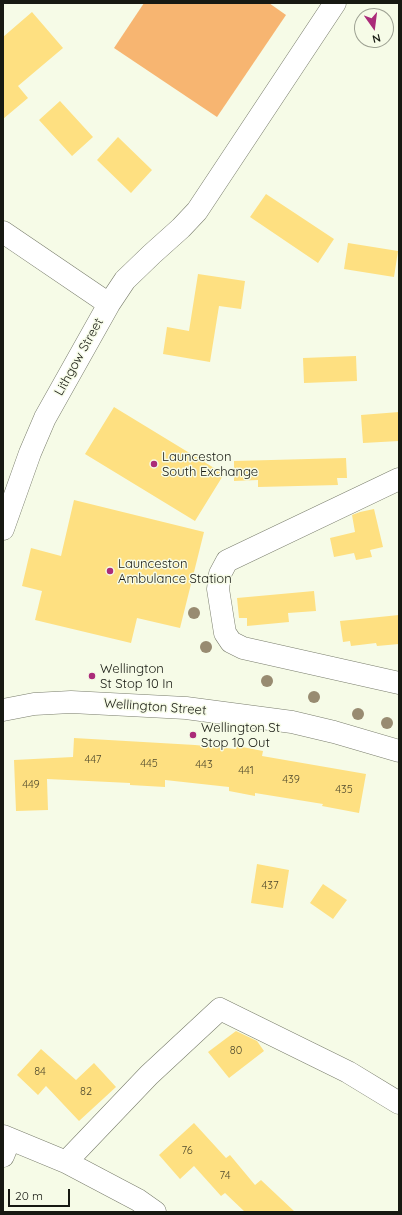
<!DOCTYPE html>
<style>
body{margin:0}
#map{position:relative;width:402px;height:1215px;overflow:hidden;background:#f6fbe7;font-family:Quicksand,sans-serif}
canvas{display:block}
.frame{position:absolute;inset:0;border:4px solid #171912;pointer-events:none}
.north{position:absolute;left:354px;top:8px;width:40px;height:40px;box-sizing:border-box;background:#f6fbe7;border:1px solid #9da192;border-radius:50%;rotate:166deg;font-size:11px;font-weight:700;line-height:16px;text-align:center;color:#171912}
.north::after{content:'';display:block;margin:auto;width:14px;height:18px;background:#ab2b79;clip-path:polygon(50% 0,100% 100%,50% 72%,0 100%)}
.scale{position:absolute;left:8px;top:1189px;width:62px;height:18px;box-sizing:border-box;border:2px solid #171912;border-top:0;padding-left:5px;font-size:12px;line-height:14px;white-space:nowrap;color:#171912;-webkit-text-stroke:3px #f6fbe7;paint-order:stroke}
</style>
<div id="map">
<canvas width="402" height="1215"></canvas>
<div class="frame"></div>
<div class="north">N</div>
<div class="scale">20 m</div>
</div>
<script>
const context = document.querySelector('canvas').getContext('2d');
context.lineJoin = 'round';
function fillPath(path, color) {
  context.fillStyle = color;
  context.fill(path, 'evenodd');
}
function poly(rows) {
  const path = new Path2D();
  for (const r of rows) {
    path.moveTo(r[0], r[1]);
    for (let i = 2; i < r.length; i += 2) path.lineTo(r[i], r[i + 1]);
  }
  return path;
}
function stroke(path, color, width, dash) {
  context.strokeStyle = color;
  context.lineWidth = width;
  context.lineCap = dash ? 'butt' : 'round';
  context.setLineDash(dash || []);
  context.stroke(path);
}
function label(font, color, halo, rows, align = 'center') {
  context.font = font + ' Quicksand,sans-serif';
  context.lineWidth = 3;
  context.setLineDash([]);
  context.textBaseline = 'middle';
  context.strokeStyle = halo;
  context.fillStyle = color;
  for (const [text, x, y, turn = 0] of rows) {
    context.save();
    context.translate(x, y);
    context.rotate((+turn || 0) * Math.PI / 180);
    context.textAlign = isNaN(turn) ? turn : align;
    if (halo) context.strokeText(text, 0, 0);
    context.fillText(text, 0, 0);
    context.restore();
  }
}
const green = poly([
 [144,3,269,3,286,15,217,117,114,48]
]);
const building = poly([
 [32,12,63,48,18,86,28,98,3,119,3,37],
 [60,101,93,137,72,156,39,120],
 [118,137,152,170,131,193,97,160],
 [266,194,334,239,318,263,250,217],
 [348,243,398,251,394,277,344,269],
 [198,274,245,281,241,309,219,306,210,362,163,354,167,327,189,331],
 [356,356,357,381,304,383,303,358],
 [114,407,224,474,195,521,85,454],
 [399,412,399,441,363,443,361,415],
 [346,458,347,478,337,478,338,485,258,487,258,480,234,481,234,461],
 [74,500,204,532,180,628,137,618,131,643,35,620,42,591,22,586,31,548,61,556],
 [374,509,383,547,370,550,372,557,356,560,354,553,334,557,330,538,355,532,352,515,360,512],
 [314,591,316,611,288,613,289,622,247,626,247,618,239,618,237,598],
 [399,615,399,644,377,646,376,643,351,646,350,641,343,642,340,621],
 [74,738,195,745,236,749,237,746,263,751,262,756,366,774,359,813,322,806,323,804,255,793,255,796,229,791,229,787,165,780,165,787,130,785,130,783,47,779,48,810,16,811,14,760,73,757],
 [257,864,289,870,283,908,251,903],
 [323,884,347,900,333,919,310,903],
 [236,1031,257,1041,264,1051,229,1078,208,1052],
 [41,1049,76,1080,94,1063,116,1087,79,1121,46,1086,38,1095,17,1075],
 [194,1123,226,1158,230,1155,255,1185,261,1180,295,1212,245,1212,225,1193,221,1196,194,1166,180,1179,159,1155]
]);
const minor = poly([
 [3,232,109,304],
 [399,479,227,561,220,574,218,589,225,633,231,642,243,648,399,683],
 [3,529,30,453,45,418,109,304,125,280,152,254,181,228,197,211,335,3],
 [3,1136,66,1162,138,1200,155,1212],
 [3,1156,10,1139],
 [66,1162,149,1075,220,1009,348,1072,399,1103]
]);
const major = poly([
 [3,710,34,704,71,702,186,708,292,722,334,732,399,751]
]);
const trees = [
 [194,613],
 [206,647],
 [267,681],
 [314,697],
 [358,714],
 [387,723]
];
const markers = [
 [154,464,4,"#ab2b79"],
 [110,571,4,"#ab2b79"],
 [92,676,4,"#ab2b79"],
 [193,735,4,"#ab2b79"]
];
const numberNames = [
 ["447",93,760],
 ["445",149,764],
 ["443",204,765],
 ["441",246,771],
 ["439",291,780],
 ["449",31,785],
 ["435",344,790],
 ["437",270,886],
 ["80",236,1051],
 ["84",40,1072],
 ["82",86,1092],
 ["76",187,1151],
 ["74",225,1176]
];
const streetNames = [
 ["Lithgow Street",79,357,-61],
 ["Wellington Street",155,707,4]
];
const poiNames = [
 ["Launceston",162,457],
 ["South Exchange",162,472],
 ["Launceston",118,564],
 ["Ambulance Station",118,579],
 ["Wellington",100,669],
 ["St Stop 10 In",100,684],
 ["Wellington St",201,728],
 ["Stop 10 Out",201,743]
];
fillPath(green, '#f7b571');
fillPath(building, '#fee081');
stroke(minor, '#797d6c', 23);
stroke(major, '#797d6c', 23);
stroke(minor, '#fff', 22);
stroke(major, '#fff', 22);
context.fillStyle = '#988b71';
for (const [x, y] of trees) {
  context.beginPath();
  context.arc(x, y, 6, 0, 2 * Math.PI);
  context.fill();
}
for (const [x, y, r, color] of markers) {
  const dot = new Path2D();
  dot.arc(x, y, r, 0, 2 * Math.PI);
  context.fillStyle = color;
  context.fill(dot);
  stroke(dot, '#f6fbe7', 1.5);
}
label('11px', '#514b2e', null, numberNames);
label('13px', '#171912', '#f6fbe7', streetNames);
label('13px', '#171912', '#f6fbe7', poiNames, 'left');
</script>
